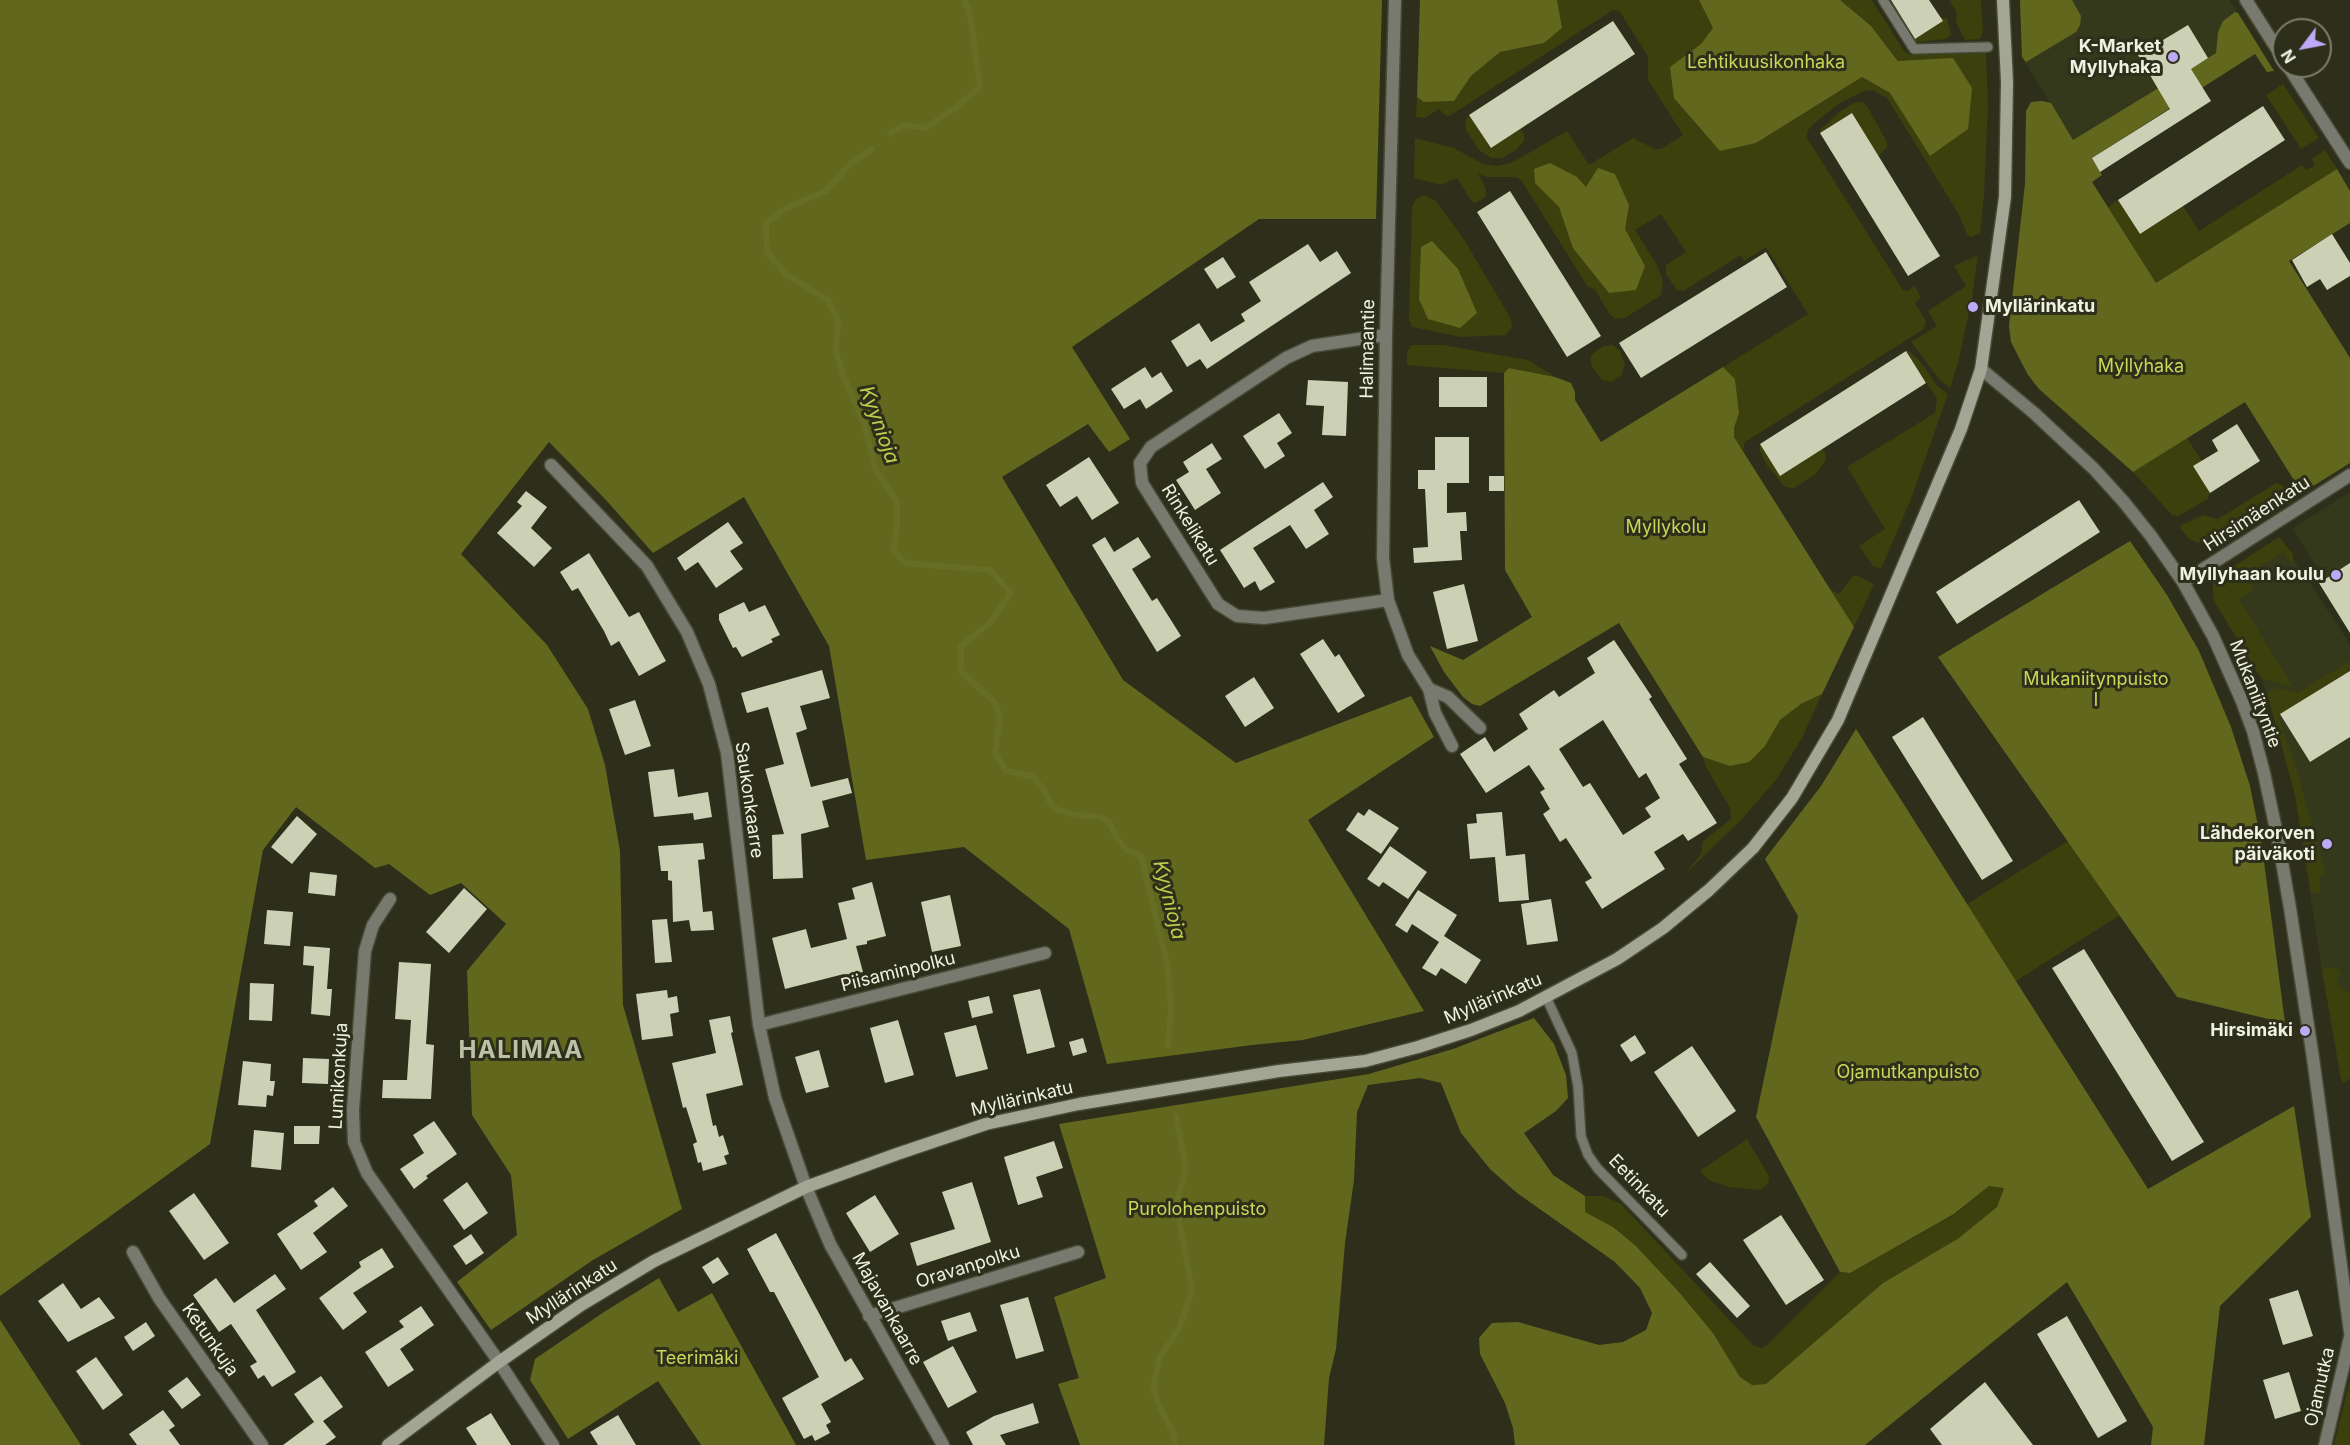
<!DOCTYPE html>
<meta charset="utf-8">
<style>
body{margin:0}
#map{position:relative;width:2350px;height:1445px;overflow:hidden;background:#2d2f1a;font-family:Inter,sans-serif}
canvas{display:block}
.north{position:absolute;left:2272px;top:18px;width:60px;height:60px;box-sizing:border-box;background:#2d2f1a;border:2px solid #7b7d6a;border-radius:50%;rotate:238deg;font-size:16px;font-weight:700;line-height:24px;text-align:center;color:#eff1e3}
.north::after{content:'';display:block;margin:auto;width:21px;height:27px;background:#bcaaf6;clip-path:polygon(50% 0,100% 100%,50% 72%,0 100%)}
</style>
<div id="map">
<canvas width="2350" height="1445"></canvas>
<div class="north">N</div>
</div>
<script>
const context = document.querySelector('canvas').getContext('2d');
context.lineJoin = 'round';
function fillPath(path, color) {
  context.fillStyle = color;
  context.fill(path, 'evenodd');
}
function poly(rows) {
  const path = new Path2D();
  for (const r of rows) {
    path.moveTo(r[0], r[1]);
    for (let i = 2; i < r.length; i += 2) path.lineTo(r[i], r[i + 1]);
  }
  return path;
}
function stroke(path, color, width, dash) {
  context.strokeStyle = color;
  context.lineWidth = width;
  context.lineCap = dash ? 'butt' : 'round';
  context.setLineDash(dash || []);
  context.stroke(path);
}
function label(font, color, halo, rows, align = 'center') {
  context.font = font + ' Inter,sans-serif';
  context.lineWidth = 6;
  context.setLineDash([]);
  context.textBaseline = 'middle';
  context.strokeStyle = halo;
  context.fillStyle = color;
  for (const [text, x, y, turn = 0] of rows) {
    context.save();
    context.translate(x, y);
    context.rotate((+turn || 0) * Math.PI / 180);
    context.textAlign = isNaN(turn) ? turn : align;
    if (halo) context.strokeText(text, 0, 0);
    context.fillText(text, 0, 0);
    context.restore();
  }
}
const built = poly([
 [2020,0,2229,0,2238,13,2235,12,2218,32,2216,52,2073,140,2022,57],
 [2350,492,2350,619,2294,531,2295,527],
 [2279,537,2350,644,2350,1078,2343,1083,2341,1079,2322,970,2295,795,2272,708,2261,678,2214,601,2213,593,2213,582,2219,576]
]);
const green = poly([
 [1557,0,1699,0,1713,28,1701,44,1670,67,1756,143,1862,77,1890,93,1902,111,1899,61,1871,26,1840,0,1872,0,1904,51,1910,55,1986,53,1988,104,1984,195,1980,233,1972,237,1968,236,1958,213,1887,98,1872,90,1864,91,1840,103,1816,122,1807,131,1807,138,1903,290,1907,291,1915,286,1921,298,1915,303,1926,321,1924,329,1745,442,1743,451,1734,437,1734,428,1739,413,1735,379,1723,367,1808,314,1766,247,1744,261,1741,255,1683,291,1677,290,1666,274,1666,265,1686,252,1661,214,1635,230,1657,265,1663,281,1661,295,1625,318,1616,319,1610,315,1595,290,1587,286,1522,181,1516,177,1487,177,1478,174,1486,189,1485,197,1476,203,1472,202,1457,178,1441,185,1414,178,1415,138,1454,148,1483,164,1496,166,1511,163,1567,131,1589,165,1633,138,1655,149,1661,149,1683,135,1648,80,1648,56,1620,12,1613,10,1451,115,1446,116,1439,109,1425,118,1416,117,1417,97,1424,102,1454,101,1471,76,1500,52,1544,43,1561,28],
 [1949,0,1981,0,1983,32,1980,39,1965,40,1956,22,1957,13],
 [1941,18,1947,18,1951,35,1946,39,1918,42,1914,40,1943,21],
 [2283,84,2319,138,2301,149,2266,95],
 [1862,102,1867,106,1887,142,1887,147,1878,156,1852,113,1820,133,1820,130,1842,110,1854,103],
 [1469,115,1491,148,1520,128,1524,134,1524,141,1516,150,1502,158,1491,158,1479,150,1466,130,1465,121],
 [2325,150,2337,169,2156,283,2108,207,2118,200,2140,234,2183,206,2199,231,2302,165,2306,170,2315,165,2312,159],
 [1424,195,1436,201,1463,238,1510,317,1512,327,1506,335,1461,337,1412,327,1409,319,1412,207,1417,198],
 [1978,255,1972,298,1959,359,1950,388,1940,380,1911,342,1937,326,1928,311,1966,286,1954,266],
 [1411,345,1443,345,1528,360,1555,377,1509,368,1504,373,1407,365,1407,352],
 [1613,345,1620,351,1625,364,1621,376,1611,382,1602,380,1591,365,1591,355,1603,346],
 [1906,351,1909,351,1919,360,1937,386,1948,394,1911,499,1881,569,1873,566,1859,546,1885,529,1847,467,1935,413,1937,399],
 [2187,438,2202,461,2193,467,2210,493,2208,499,2178,516,2172,515,2133,472],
 [1760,444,1780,476,1822,449,1825,452,1826,460,1816,474,1794,488,1785,487,1766,464,1759,449],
 [2276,483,2282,485,2292,499,2215,548,2206,540,2198,543,2189,539,2180,528,2181,525,2203,515,2218,519],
 [2279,537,2293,554,2293,565,2284,552,2246,576,2254,590,2239,599,2293,687,2261,678,2214,601,2213,593,2213,582,2219,576],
 [1853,576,1858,576,1874,584,1854,627,1831,590,1839,594],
 [2350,661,2350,671,2278,716,2297,771,2325,873,2319,877,2321,893,2311,893,2295,795,2267,693,2276,688,2297,693],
 [1822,694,1802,738,1776,780,1741,820,1684,875,1701,854,1703,841,1731,819,1730,808,1706,767,1703,757,1730,766,1765,746,1780,720,1801,704],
 [2068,841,2120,915,2016,981,1967,904],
 [2326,968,2335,968,2341,972,2336,984,2350,993,2350,1078,2343,1083,2341,1079,2322,970],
 [1747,1139,1769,1176,1768,1184,1760,1190,1728,1187,1709,1180,1700,1171],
 [1989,1186,2004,1187,1997,1207,1959,1238,1883,1283,1766,1384,1752,1385,1740,1377,1713,1333,1679,1292,1636,1246,1613,1227,1585,1212,1585,1196,1604,1196,1621,1204,1753,1345,1761,1348,1766,1346,1840,1272,1850,1273,1954,1215],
 [2350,1380,2350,1445,2334,1445]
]);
const forest = poly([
 [0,0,1382,0,1376,219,1259,219,1072,347,1130,439,1109,452,1088,424,1002,477,1123,680,1236,763,1411,696,1434,737,1308,820,1424,1011,1303,1040,1252,1045,1107,1064,1069,929,964,847,866,860,829,646,744,497,653,553,606,500,549,442,461,554,547,645,588,709,605,765,620,851,623,1005,682,1209,593,1260,491,1330,457,1282,517,1235,511,1175,472,1115,467,971,506,924,461,883,430,895,389,864,375,868,296,807,263,850,210,1144,0,1296],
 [1420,0,1557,0,1562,28,1544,43,1500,52,1471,76,1454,101,1424,102,1417,97],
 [1699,0,1840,0,1871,26,1898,61,1953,58,1972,88,1968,129,1930,156,1890,93,1862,77,1756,143,1720,151,1674,98,1670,67,1701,44,1713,28],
 [2020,0,2072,0,2081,16,2080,25,2076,32,2026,62,2022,57],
 [2235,12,2238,13,2274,71,2267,72,2255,54,2092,158,2102,175,2092,182,2156,283,2337,169,2350,191,2350,223,2289,261,2350,358,2350,463,2302,493,2245,402,2133,472,2039,389,2028,375,2011,342,2009,326,2025,184,2026,111,2031,102,2042,101,2051,103,2073,140,2216,53,2218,32,2223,21],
 [1550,163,1577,177,1586,187,1598,168,1615,174,1629,205,1625,229,1645,266,1636,290,1609,293,1573,248,1559,207,1535,183,1534,169],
 [1432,241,1458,269,1477,313,1460,328,1428,319,1419,299,1421,247],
 [1723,367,1735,379,1739,413,1734,428,1734,437,1854,627,1822,694,1801,704,1780,720,1765,746,1749,762,1730,766,1703,757,1619,623,1480,706,1472,704,1463,697,1444,672,1430,646,1463,660,1532,617,1505,570,1504,373,1509,368,1555,377,1571,383,1575,392,1575,400,1601,442],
 [2130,541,2167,595,2199,651,2231,727,2250,786,2262,846,2285,1023,2177,997,1938,657],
 [1856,729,2148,1189,2294,1106,2311,1217,2220,1306,2204,1445,2151,1445,2153,1427,2067,1282,1865,1445,1515,1445,1513,1428,1505,1403,1480,1354,1479,1338,1492,1323,1518,1322,1599,1345,1623,1342,1646,1330,1652,1313,1640,1288,1615,1262,1517,1193,1490,1169,1461,1133,1441,1083,1420,1078,1368,1085,1357,1112,1354,1180,1345,1243,1336,1349,1329,1378,1324,1445,1080,1445,1058,1384,1079,1378,1054,1297,1106,1278,1059,1124,1369,1074,1453,1049,1534,1018,1554,1044,1566,1075,1568,1098,1556,1111,1524,1133,1553,1175,1585,1196,1585,1212,1613,1227,1636,1246,1679,1292,1713,1333,1740,1377,1752,1385,1766,1384,1883,1283,1959,1238,1997,1207,2004,1188,1989,1186,1954,1214,1850,1273,1840,1272,1756,1117,1798,916,1765,859,1821,786],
 [659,1278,678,1312,712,1293,796,1445,701,1445,658,1381,568,1439,530,1380,535,1359,604,1312],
 [0,1320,81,1445,82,1445,0,1445]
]);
const stream = poly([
 [890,134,903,125,925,128,954,109,980,87,970,14,965,0],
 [872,149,851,163,826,191,786,208,766,223,767,252,787,275,828,300,838,321,836,352,843,375,864,424,876,471,897,502,897,528,893,550,905,563,990,570,1011,593,991,622,961,646,961,671,996,704,1000,719,995,753,1006,771,1032,776,1044,790,1053,808,1076,815,1101,817,1109,822,1117,838,1126,850,1141,856,1168,967,1171,1012,1168,1045],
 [1175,1445,1173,1432,1161,1410,1153,1389,1160,1357,1179,1329,1192,1289,1176,1204,1186,1169,1176,1116]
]);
const building = poly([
 [1891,0,1929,0,1943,21,1915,39],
 [1613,21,1635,54,1491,148,1469,115],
 [2188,25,2208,58,2191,69,2211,101,2100,172,2092,158,2170,109,2138,55],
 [2263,106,2285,140,2140,234,2118,200],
 [1852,113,1940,256,1908,276,1820,133],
 [1510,191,1601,336,1567,357,1477,212],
 [2332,234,2350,263,2350,276,2327,290,2320,279,2307,287,2292,260],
 [1308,244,1320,262,1337,251,1351,273,1207,369,1200,359,1187,367,1171,341,1199,323,1211,342,1245,321,1241,314,1261,301,1249,282],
 [1766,252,1787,287,1641,378,1619,343],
 [1223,257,1236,277,1217,289,1204,269],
 [1906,351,1926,383,1780,476,1760,444],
 [1145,367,1152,378,1161,372,1173,391,1146,409,1140,399,1124,409,1111,389],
 [1439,377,1487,377,1487,407,1439,407],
 [1308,380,1348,382,1346,436,1322,435,1324,406,1306,405],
 [1279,413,1292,433,1277,443,1285,456,1265,469,1243,436],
 [2237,424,2260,461,2210,493,2193,466,2218,451,2212,440],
 [1435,437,1469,437,1469,483,1447,483,1447,513,1466,512,1467,531,1460,531,1462,560,1414,563,1413,548,1428,547,1425,489,1418,489,1418,470,1435,470],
 [1212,443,1222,459,1206,469,1221,493,1195,510,1176,480,1189,472,1183,462],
 [1089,457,1119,503,1092,520,1077,496,1060,507,1046,485],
 [1489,476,1504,476,1504,491,1489,491],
 [1323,482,1333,497,1314,510,1329,534,1306,549,1290,525,1253,548,1275,582,1260,591,1255,581,1244,588,1220,550],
 [526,491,547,507,531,528,552,548,534,567,497,533,522,506,517,502],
 [2079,500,2100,532,1957,624,1936,592],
 [728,522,743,543,730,551,743,569,716,588,698,562,685,571,677,558],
 [1105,537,1114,552,1138,537,1151,557,1132,569,1152,601,1157,598,1181,636,1157,652,1092,545],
 [589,553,629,617,639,612,666,661,639,676,619,641,611,646,604,631,578,588,572,591,560,572],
 [2350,563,2350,633,2319,583],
 [1464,584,1478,641,1447,649,1433,592],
 [744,602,749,612,765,605,780,635,771,639,773,642,742,657,736,647,733,648,719,620,719,614],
 [1323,639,1335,657,1339,654,1365,696,1338,713,1300,654],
 [1614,640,1652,697,1649,699,1687,759,1679,764,1717,823,1688,841,1683,834,1654,852,1665,869,1602,909,1585,882,1592,878,1566,838,1560,842,1543,814,1550,809,1540,792,1545,789,1529,765,1486,793,1460,754,1485,737,1494,752,1528,729,1519,714,1554,690,1559,697,1595,673,1587,658],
 [1603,720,1639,778,1646,773,1660,798,1645,808,1651,817,1623,835,1590,783,1583,787,1559,749],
 [822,670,830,698,800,706,807,729,796,733,811,787,848,778,852,793,822,801,829,827,801,834,803,878,773,879,772,835,784,834,765,769,784,764,768,707,747,713,741,693],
 [2350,671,2350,737,2310,762,2280,714],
 [1254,677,1274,708,1245,727,1225,696],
 [635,700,651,746,625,755,609,709],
 [1923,717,2013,861,1982,880,1892,737],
 [674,769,678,797,708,792,712,817,694,820,693,813,654,817,648,772],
 [1369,809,1399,828,1381,854,1346,830,1358,812,1364,816],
 [1502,812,1506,856,1525,854,1529,900,1499,902,1495,857,1470,859,1467,824,1477,823,1476,814],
 [297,816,317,834,292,864,271,847],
 [703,843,705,859,698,860,703,912,712,911,714,930,691,931,689,920,673,922,672,881,668,880,668,871,661,871,658,846],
 [1390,846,1427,872,1408,899,1383,882,1379,887,1367,879],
 [310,872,337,875,335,896,308,893],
 [872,882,886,936,867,941,867,944,856,946,863,972,845,976,844,974,785,989,772,938,806,929,811,948,847,939,838,903,855,899,852,888],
 [464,888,487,909,449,953,426,932],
 [1418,890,1457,915,1444,936,1481,960,1466,984,1441,968,1436,976,1422,968,1439,942,1412,924,1407,933,1395,925],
 [950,895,961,946,932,952,921,902],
 [1551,899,1558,941,1527,945,1521,904],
 [267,910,293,912,290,946,264,944],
 [667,919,672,962,655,963,652,920],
 [304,946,330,948,327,989,332,989,330,1016,311,1014,314,966,303,965],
 [2084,949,2204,1142,2172,1161,2052,968],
 [399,962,431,964,426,1044,434,1045,431,1099,382,1098,383,1080,407,1080,411,1020,395,1019],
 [250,983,274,984,272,1021,249,1020],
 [1040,989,1055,1047,1027,1054,1013,995],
 [667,990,668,998,677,996,679,1012,670,1014,673,1036,642,1040,636,994],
 [989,996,993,1013,972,1018,968,1001],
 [730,1016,733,1032,731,1033,743,1085,706,1094,713,1126,716,1125,719,1137,723,1135,729,1154,724,1156,727,1164,703,1171,701,1162,698,1163,693,1144,697,1142,686,1107,683,1108,672,1063,716,1053,709,1020],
 [898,1020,914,1075,885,1083,870,1028],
 [976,1025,988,1069,956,1077,944,1033],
 [1635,1035,1646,1053,1631,1062,1620,1045],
 [1083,1038,1087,1052,1073,1056,1069,1042],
 [1692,1046,1736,1111,1698,1137,1654,1072],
 [819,1050,829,1087,806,1093,795,1057],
 [303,1058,329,1059,328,1084,302,1083],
 [243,1061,271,1064,270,1081,275,1081,273,1096,267,1095,266,1107,238,1105],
 [434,1121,457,1154,426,1176,428,1178,414,1189,400,1169,424,1153,413,1135],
 [294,1126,320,1126,319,1144,294,1144],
 [254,1130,284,1133,281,1170,251,1167],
 [1054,1141,1063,1168,1036,1177,1043,1197,1018,1205,1004,1157],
 [467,1182,488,1213,464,1230,443,1200],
 [972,1182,991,1242,917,1266,910,1243,955,1229,942,1192],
 [333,1187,348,1206,313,1233,327,1252,301,1270,277,1234,318,1206,314,1201],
 [194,1193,229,1243,204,1260,169,1211],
 [875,1195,899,1234,870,1252,846,1213],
 [1781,1215,1824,1280,1786,1305,1743,1240],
 [776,1233,845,1362,851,1358,864,1379,821,1404,831,1422,826,1425,830,1433,815,1441,812,1435,804,1439,782,1398,819,1377,774,1292,770,1292,747,1249],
 [471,1234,484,1253,466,1265,453,1246],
 [382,1248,394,1267,353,1293,367,1312,343,1330,319,1298,361,1267,359,1262],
 [718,1257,729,1274,713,1284,702,1267],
 [1710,1262,1750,1306,1737,1318,1696,1274],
 [275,1274,286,1289,256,1310,296,1372,272,1387,264,1375,258,1379,250,1366,257,1362,231,1324,219,1332,193,1295,216,1278,234,1303],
 [63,1283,81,1309,99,1297,115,1318,68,1342,38,1301],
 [2298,1290,2313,1336,2283,1345,2269,1299],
 [1028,1297,1044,1351,1016,1359,1000,1305],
 [421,1306,434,1325,400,1349,414,1370,388,1387,365,1352,404,1327,399,1321],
 [970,1312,977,1331,948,1341,941,1321],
 [2067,1316,2127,1421,2098,1438,2037,1334],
 [146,1322,155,1336,133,1351,124,1337],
 [953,1346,977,1392,948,1408,923,1362],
 [96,1357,123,1395,103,1410,76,1371],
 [2289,1372,2301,1411,2275,1419,2263,1380],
 [321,1376,343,1407,323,1421,336,1437,325,1445,283,1445,314,1422,294,1394],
 [187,1377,201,1395,182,1409,168,1391],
 [1985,1382,2033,1445,1942,1445,1930,1429],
 [1033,1403,1039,1423,1000,1435,1006,1445,973,1445,966,1432,994,1416],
 [163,1410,175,1426,169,1430,180,1445,137,1445,129,1434],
 [491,1413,511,1445,477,1445,466,1428],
 [618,1415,636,1445,598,1445,590,1432]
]);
const lane = poly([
 [1883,0,1914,49,1988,47],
 [1546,997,1572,1053,1578,1087,1581,1136,1588,1155,1598,1169,1682,1255]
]);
const street = poly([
 [1395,0,1386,335,1383,558,1388,600,1408,655,1429,689,1435,713,1452,746],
 [2246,0,2284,60],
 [2288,66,2350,163],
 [1386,335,1312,346,1286,358,1151,447,1140,463,1142,483,1218,604,1237,616,1264,618,1388,600],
 [1981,369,2034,413,2094,469,2123,501,2151,536,2183,582,2213,636,2241,699,2253,731,2264,773,2278,839,2290,908,2313,1058,2350,1332],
 [551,465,647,566,687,632,709,684,727,753,759,1025,775,1098,806,1187,830,1244,943,1445],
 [2183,582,2350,475],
 [1429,689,1448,697,1480,728],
 [390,899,373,925,365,951,353,1110,354,1142,367,1173,499,1362,553,1445],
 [759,1025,1045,953],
 [133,1252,159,1298,262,1445],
 [869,1316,1078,1252],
 [2325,1445,2350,1337]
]);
const secondary = poly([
 [388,1445,499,1362,581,1305,654,1261,806,1187,897,1154,986,1124,1079,1104,1279,1071,1365,1061,1418,1047,1471,1030,1519,1011,1617,959,1663,928,1709,890,1753,848,1792,798,1838,720,1961,429,1981,369,2005,197,2007,82,2003,0]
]);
const markers = [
 [2173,57,6,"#bcaaf6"],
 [1973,307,6,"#bcaaf6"],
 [2336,575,6,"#bcaaf6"],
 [2327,844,6,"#bcaaf6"],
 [2305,1031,6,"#bcaaf6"]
];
const poiNames = [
 ["K-Market",2161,47],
 ["Myllyhaka",2161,68],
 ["Myllärinkatu",1985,307,"left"],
 ["Myllyhaan koulu",2324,575],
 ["Lähdekorven",2315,834],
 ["päiväkoti",2315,855],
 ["Hirsimäki",2293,1031]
];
const parkNames = [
 ["Lehtikuusikonhaka",1766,63],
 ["Myllyhaka",2141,367],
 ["Myllykolu",1666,528],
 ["Mukaniitynpuisto",2096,680],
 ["I",2096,701],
 ["Ojamutkanpuisto",1908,1073],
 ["Purolohenpuisto",1197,1210],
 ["Teerimäki",697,1359]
];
const streetNames = [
 ["Halimaantie",1368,349,-89],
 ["Hirsimäenkatu",2257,514,-33],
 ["Rinkelikatu",1190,525,58],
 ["Mukaniityntie",2255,694,69],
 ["Saukonkaarre",749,800,82],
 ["Piisaminpolku",898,972,-14],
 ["Myllärinkatu",1493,999,-23],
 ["Lumikonkuja",339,1076,-87],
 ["Myllärinkatu",1022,1099,-13],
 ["Eetinkatu",1639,1186,46],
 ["Oravanpolku",968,1267,-17],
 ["Myllärinkatu",572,1292,-33],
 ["Majavankaarre",887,1309,61],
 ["Ketunkuja",210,1340,55],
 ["Ojamutka",2320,1387,-77]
];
const waterNames = [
 ["Kyynioja",879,425,70],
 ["Kyynioja",1169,900,76]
];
const districtNames = [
 ["HALIMAA",521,1051]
];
fillPath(built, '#35391c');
fillPath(green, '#3b400d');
fillPath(forest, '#61681e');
stroke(stream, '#666d24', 6);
fillPath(building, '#ccd0b5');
stroke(lane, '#484a36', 12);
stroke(street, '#484a36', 15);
stroke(secondary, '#484a36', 15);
stroke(lane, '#787a6f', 9);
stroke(street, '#787a6f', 12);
stroke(secondary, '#a3a695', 12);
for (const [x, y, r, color] of markers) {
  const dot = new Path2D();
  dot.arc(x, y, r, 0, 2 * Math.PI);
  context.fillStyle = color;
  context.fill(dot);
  stroke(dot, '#2d2f1a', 2);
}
label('bold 18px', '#eff1e3', '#2d2f1a', poiNames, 'right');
label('18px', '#cad759', '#2d2f1a', parkNames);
label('18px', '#eff1e3', '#2d2f1a', streetNames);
label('italic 20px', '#bfcc4d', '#2d2f1a', waterNames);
context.letterSpacing = '1.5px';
label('bold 24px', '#bdc2a7', '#2d2f1a', districtNames);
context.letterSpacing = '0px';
</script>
